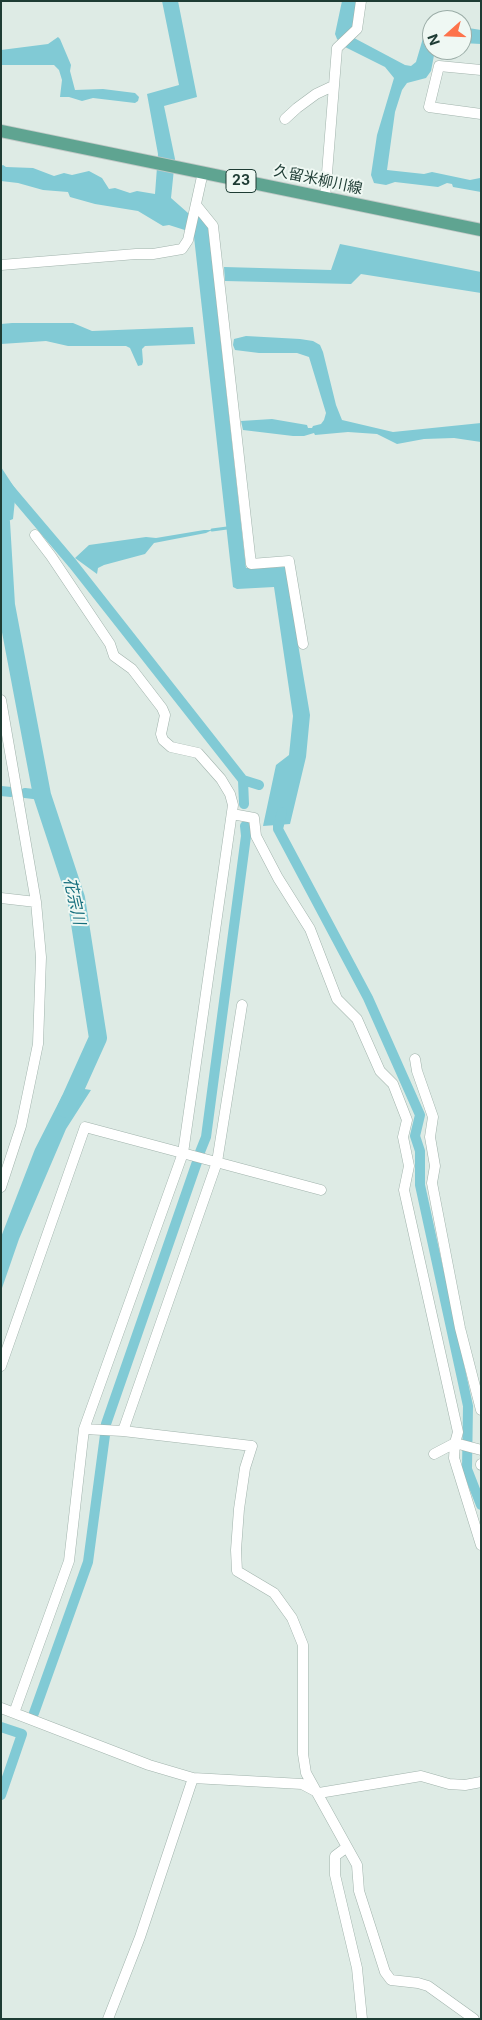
<!DOCTYPE html>
<meta charset="utf-8">
<style>
body{margin:0}
#map{position:relative;width:482px;height:2020px;overflow:hidden;background:#deebe5;font-family:Inter,sans-serif}
canvas{display:block}
.frame{position:absolute;inset:0;border:2px solid #1e3c34;pointer-events:none}
.north{position:absolute;left:422px;top:10px;width:50px;height:50px;box-sizing:border-box;background:#eff8f3;border:1px solid #9bada7;border-radius:50%;rotate:250deg;font-size:14px;font-weight:700;line-height:20px;text-align:center;color:#1e3c34}
.north::after{content:'';display:block;margin:auto;width:18px;height:22px;background:#fd734b;clip-path:polygon(50% 0,100% 100%,50% 72%,0 100%)}
</style>
<div id="map">
<canvas width="482" height="2020"></canvas>
<div class="frame"></div>
<div class="north">N</div>
</div>
<script>
const context = document.querySelector('canvas').getContext('2d');
context.lineJoin = 'round';
function fillPath(path, color) {
  context.fillStyle = color;
  context.fill(path, 'evenodd');
}
function poly(rows) {
  const path = new Path2D();
  for (const r of rows) {
    path.moveTo(r[0], r[1]);
    for (let i = 2; i < r.length; i += 2) path.lineTo(r[i], r[i + 1]);
  }
  return path;
}
function stroke(path, color, width, dash) {
  context.strokeStyle = color;
  context.lineWidth = width;
  context.lineCap = dash ? 'butt' : 'round';
  context.setLineDash(dash || []);
  context.stroke(path);
}
function label(font, color, halo, rows, align = 'center') {
  context.font = font + ' Inter,"Noto Sans JP",sans-serif';
  context.lineWidth = 4;
  context.setLineDash([]);
  context.textBaseline = 'middle';
  context.strokeStyle = halo;
  context.fillStyle = color;
  for (const [text, x, y, turn = 0] of rows) {
    context.save();
    context.translate(x, y);
    context.rotate((+turn || 0) * Math.PI / 180);
    context.textAlign = isNaN(turn) ? turn : align;
    if (halo) context.strokeText(text, 0, 0);
    context.fillText(text, 0, 0);
    context.restore();
  }
}
const water = poly([
 [162,1,178,1,197,97,164,106,175,159,171,198,188,213,197,215,208,226,246,568,285,567,310,715,306,757,290,824,263,826,276,765,289,755,293,716,274,587,237,589,233,587,194,237,191,232,169,225,163,226,138,211,95,204,70,197,68,192,43,190,18,183,1,181,1,166,3,165,6,167,33,168,54,176,64,173,72,175,89,171,102,178,109,189,115,188,130,193,137,191,155,194,158,154,147,94,179,85],
 [342,1,357,1,354,24,349,34,356,39,405,65,411,66,416,62,426,28,432,24,432,50,435,50,431,71,426,78,407,83,402,90,395,112,387,170,424,174,432,172,470,180,480,178,481,192,453,187,452,184,447,183,438,187,395,182,386,185,374,183,371,175,377,135,394,78,385,67,345,47,337,39,335,34],
 [462,27,481,30,481,44,462,43],
 [58,37,60,39,71,65,70,71,75,90,103,89,135,93,139,97,138,101,135,103,93,98,82,101,69,97,60,97,62,80,59,70,54,65,1,65,1,50,48,44],
 [340,244,481,272,481,293,361,274,351,284,225,281,224,267,331,270],
 [12,323,73,323,92,331,193,327,195,344,145,346,142,349,143,362,142,365,138,366,130,348,126,346,68,346,46,341,1,344,1,324],
 [246,336,300,339,313,341,320,345,323,352,336,405,342,420,393,432,481,423,481,442,454,438,424,439,397,444,377,434,348,432,315,435,314,433,304,436,293,436,243,430,241,421,272,419,307,425,308,428,312,428,313,426,321,424,324,420,326,413,309,357,297,353,259,353,235,350,233,345,234,339],
 [1,467,16,490,13,519,6,522,7,541,1,543],
 [204,530,212,530,206,533,154,543,145,554,104,565,98,568,97,574,75,558,89,545,146,537,156,538],
 [71,1087,91,1090,66,1129,19,1239,1,1291,1,1237,35,1149,62,1096]
]);
const stream = poly([
 [212,530,227,528]
]);
const canal = poly([
 [1,479,73,564,243,780,259,785],
 [243,780,244,804],
 [1,791,11,792],
 [25,793,42,795],
 [278,824,278,829,368,998,420,1115,415,1136,420,1151,420,1185,468,1406,467,1469,481,1505],
 [278,829,282,812],
 [200,1152,206,1137,246,836,245,826],
 [106,1424,197,1162],
 [34,1713,88,1562,105,1435],
 [1,1727,22,1734,1,1795]
]);
const river = poly([
 [1,522,6,605,42,795,76,898,98,1038,66,1109]
]);
const minor = poly([
 [481,70,439,66,429,107,481,114],
 [285,119,297,108,316,94,333,86],
 [325,198,337,48,357,29,361,1],
 [196,205,213,226,251,564,289,561,303,644],
 [1,265,136,254,153,254,182,249,188,240,203,172],
 [1,700,36,902,41,957,38,1044,21,1126,1,1187],
 [232,814,254,818,256,836,278,878,310,929,337,999,357,1019,380,1071,393,1084,407,1120,403,1137,409,1166,404,1190,458,1432,455,1443,454,1458,481,1545],
 [1,898,36,902],
 [415,1059,417,1071,433,1117,430,1137,435,1166,432,1183,460,1328,481,1410],
 [1,1366,85,1127,321,1190],
 [84,1429,123,1431,252,1446,245,1468,239,1509,236,1550,237,1571,274,1593,292,1618,303,1645,303,1754,306,1773,357,1865,359,1891,385,1972,391,1980,418,1983,428,1986,474,2019],
 [123,1431,217,1162,242,1005],
 [434,1454,455,1443,481,1450],
 [481,1464,481,1465],
 [1,1708,149,1765,193,1778,302,1784,319,1793,421,1776,449,1784,465,1785,481,1782],
 [14,1713,69,1561,84,1429,183,1153,233,805,230,794,221,779,198,753,171,747,163,740,161,734,165,715,162,708,132,669,114,656,110,644,51,556,35,535],
 [347,1847,335,1856,335,1875,357,1968,362,2019],
 [108,2019,140,1937,193,1778]
]);
const major = poly([
 [1,131,481,230]
]);
const shields = [
 [241,181,30]
];
const shieldNames = [
 ["23",241,181]
];
const streetNames = [
 ["久留米柳川線",318,180,12]
];
const waterNames = [
 ["花宗川",74,901,77]
];
fillPath(water, '#81cad5');
stroke(stream, '#81cad5', 3);
stroke(canal, '#81cad5', 10);
stroke(river, '#81cad5', 18);
stroke(minor, '#a1b3ac', 11);
stroke(major, '#c0c8c6', 14);
stroke(minor, '#fff', 10);
stroke(major, '#5fa491', 12);
for (const [x, y, w] of shields) {
  const box = new Path2D();
  box.roundRect(x - w / 2, y - 11.5, w, 23, 4);
  context.fillStyle = '#eff8f3';
  context.fill(box);
  stroke(box, '#1e3c34', 1);
}
label('bold 14px', '#1e3c34', null, shieldNames);
label('15px', '#1e3c34', '#eff8f3', streetNames);
label('italic 16px', '#146d7c', '#eff8f3', waterNames);
</script>
